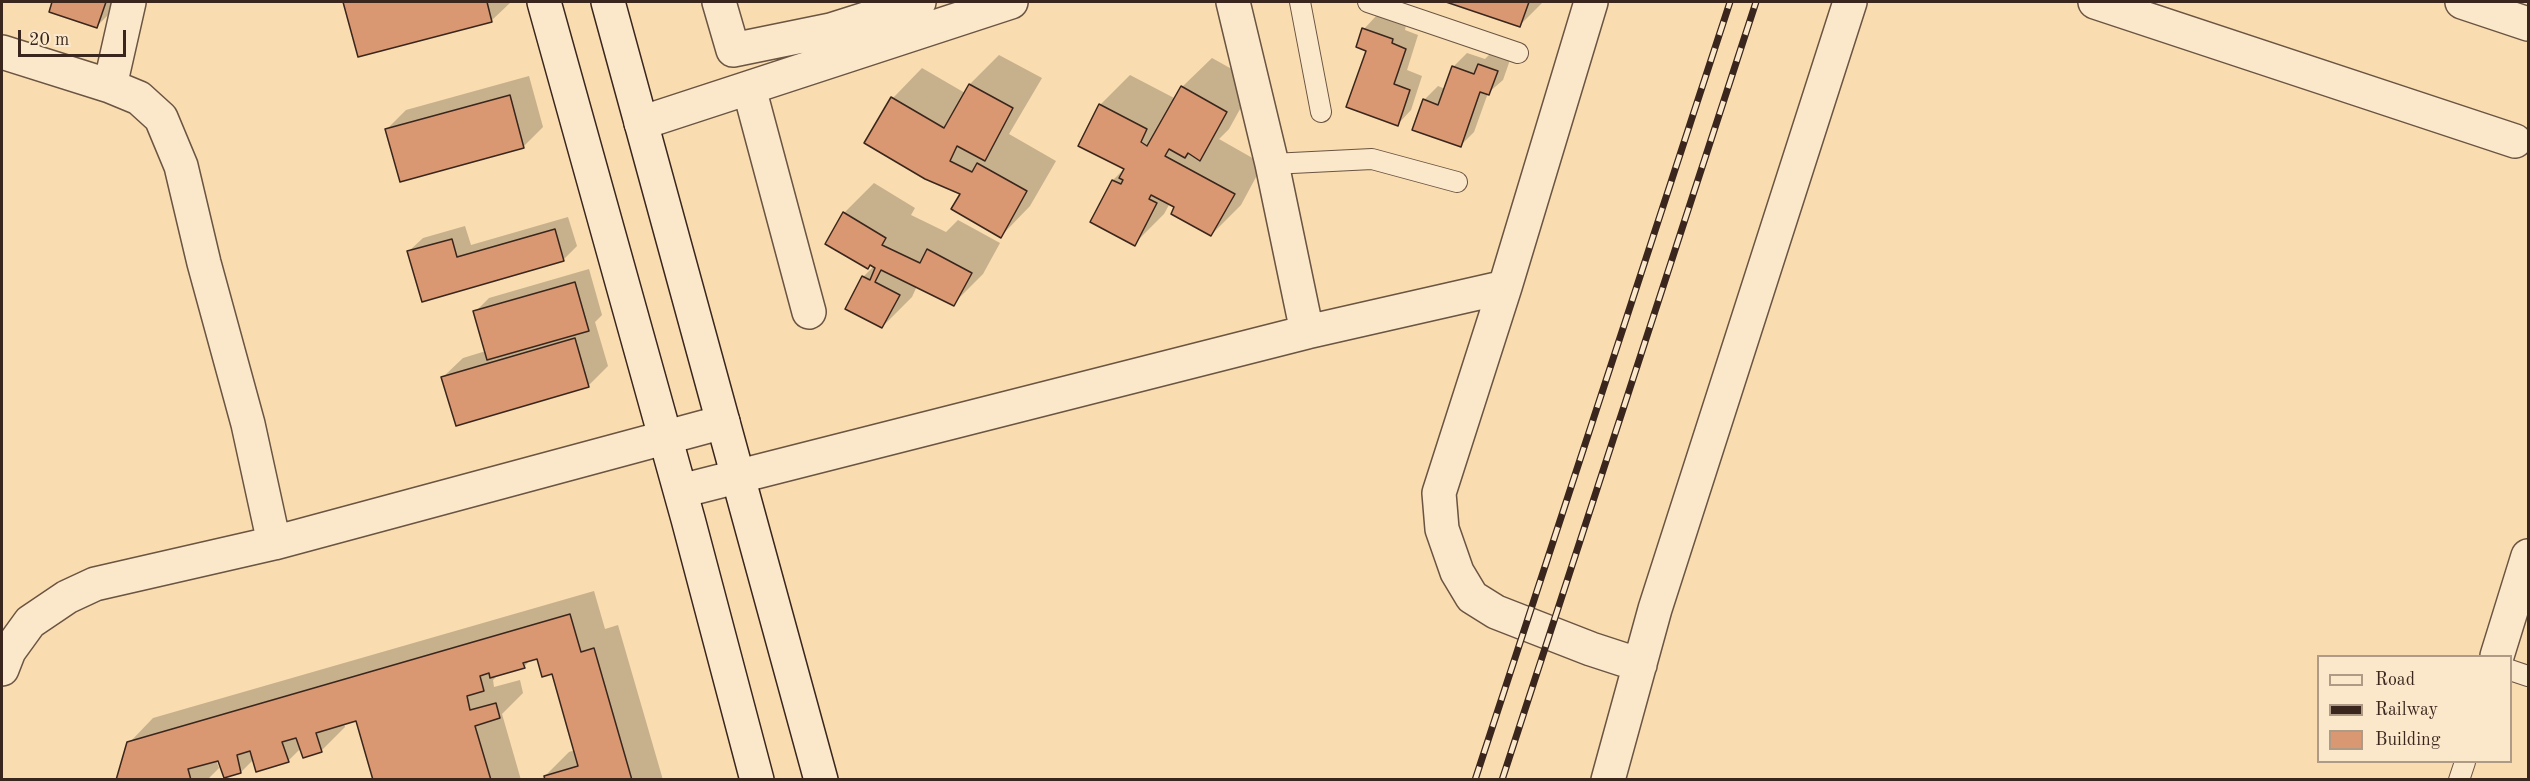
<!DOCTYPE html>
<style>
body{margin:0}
#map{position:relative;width:2530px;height:781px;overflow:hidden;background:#f9dcaf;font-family:"Old Standard TT",serif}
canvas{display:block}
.frame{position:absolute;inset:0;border:3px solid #3a261d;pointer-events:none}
.legend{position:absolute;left:2317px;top:655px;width:195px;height:108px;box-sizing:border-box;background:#fbe8cb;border:2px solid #ae9a85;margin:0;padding:8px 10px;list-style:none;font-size:18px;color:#3a261d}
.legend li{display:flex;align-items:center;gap:12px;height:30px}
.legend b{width:30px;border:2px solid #ae9a85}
.scale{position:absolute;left:18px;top:30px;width:108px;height:27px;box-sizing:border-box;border:3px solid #3a261d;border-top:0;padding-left:8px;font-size:18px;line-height:21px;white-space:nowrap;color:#3a261d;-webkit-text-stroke:4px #fbe8cb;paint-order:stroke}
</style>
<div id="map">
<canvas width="2530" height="781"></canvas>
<div class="frame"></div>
<ul class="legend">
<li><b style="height:8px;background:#fbe8cb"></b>Road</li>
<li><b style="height:8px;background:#3a261d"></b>Railway</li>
<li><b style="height:16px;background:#d99871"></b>Building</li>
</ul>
<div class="scale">20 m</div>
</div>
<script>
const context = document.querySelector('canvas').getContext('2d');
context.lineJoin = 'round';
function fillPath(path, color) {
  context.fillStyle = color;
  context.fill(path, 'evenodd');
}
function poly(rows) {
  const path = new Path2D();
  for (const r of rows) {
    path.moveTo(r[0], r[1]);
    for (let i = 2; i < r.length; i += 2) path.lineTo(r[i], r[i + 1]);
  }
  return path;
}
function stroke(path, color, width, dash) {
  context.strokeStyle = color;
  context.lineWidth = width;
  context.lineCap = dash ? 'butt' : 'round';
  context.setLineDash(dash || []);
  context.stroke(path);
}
const shadow = poly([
 [54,2,114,2,111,12,97,26,51,11],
 [345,2,511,2,491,21,359,55],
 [1451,2,1543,2,1520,25],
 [1377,15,1406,25,1405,30,1418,35,1407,70,1422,76,1411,110,1398,124,1368,50,1364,29],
 [1493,51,1511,57,1503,80,1488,93,1474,132,1461,145,1424,100,1438,86,1445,89,1453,67,1467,53,1485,59],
 [999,55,1042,78,1009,134,1056,161,1030,206,1001,236,962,193,866,143,893,98,922,68,965,93,970,84],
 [1212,58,1255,82,1229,129,1219,139,1263,164,1241,205,1211,235,1170,203,1164,214,1134,244,1113,180,1125,168,1100,105,1130,75,1176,99,1182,87],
 [529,76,543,127,523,147,387,129,406,110],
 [874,183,915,208,911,215,946,232,958,220,1000,243,983,274,953,304,917,286,912,297,882,327,847,309,864,276,874,266,844,213],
 [568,217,577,246,563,260,423,300,409,251,423,238,465,226,471,245],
 [589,269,602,315,595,322,608,366,588,386,443,377,463,358,486,351,475,312,489,298],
 [594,591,605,629,618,625,663,780,546,780,545,776,569,752,575,750,553,672,538,658,531,659,524,667,499,674,493,680,494,687,520,680,523,693,502,714,521,780,375,780,357,719,344,723,345,727,321,751,301,748,288,761,254,759,241,772,219,759,216,760,219,768,207,780,117,780,129,743,153,718]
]);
const building = poly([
 [52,2,106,2,97,28,49,12,52,2],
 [343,2,487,2,492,22,358,57,343,2],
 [1446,2,1529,2,1520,27,1446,2],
 [1362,28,1393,39,1392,43,1406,49,1394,84,1410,90,1398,126,1346,107,1366,51,1356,47,1362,28],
 [1478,64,1498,71,1489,95,1480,92,1461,147,1412,130,1423,99,1438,105,1452,66,1474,74,1478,64],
 [969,84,1013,108,985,161,957,146,950,161,972,172,977,163,1027,191,1001,238,951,209,960,194,925,179,864,143,891,97,944,128,969,84],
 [1181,86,1227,112,1200,161,1188,153,1185,158,1169,149,1165,156,1235,194,1211,236,1171,214,1174,207,1151,195,1149,199,1157,203,1135,246,1090,222,1112,180,1121,184,1123,180,1119,178,1124,169,1078,146,1099,104,1147,129,1141,142,1147,146,1181,86],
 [510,95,524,148,400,182,385,129,510,95],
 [843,212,886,238,882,245,920,263,927,249,972,273,954,306,881,270,875,282,900,295,882,328,845,309,862,276,870,280,875,268,870,265,868,269,825,244,843,212],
 [555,229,564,261,422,302,407,251,452,239,457,257,555,229],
 [575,282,589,331,487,360,473,311,575,282],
 [575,338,589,387,456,426,441,377,575,338],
 [570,614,581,652,594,648,632,780,545,780,544,776,578,766,552,674,542,677,537,659,523,663,525,668,490,678,489,673,480,676,484,691,467,696,470,710,496,703,500,718,475,726,491,780,373,780,356,721,316,733,322,752,303,758,296,738,282,742,289,762,256,772,250,751,237,755,241,773,224,778,218,761,188,769,191,780,116,780,127,742,570,614]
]);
const lane = poly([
 [1300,2,1321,112],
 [1368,2,1518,53],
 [1272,164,1372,159,1457,182],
 [2510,670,2528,676],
 [2459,780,2465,762]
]);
const street = poly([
 [719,2,733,50,831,30,919,2],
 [1233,2,1272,164,1307,332],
 [1591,2,1505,287,1439,493,1442,529,1457,572,1472,597,1496,612,1591,649,1640,665],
 [2095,2,2515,141],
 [2462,2,2528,24],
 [2,52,110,86,139,98,161,118,181,166,204,263,248,424,274,543],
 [110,86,129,2],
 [749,88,809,312],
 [641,123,1011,2],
 [681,491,1307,332,1505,287],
 [2497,656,2528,556],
 [2,669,9,651,30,622,67,597,95,584,274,543,723,422],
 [1608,780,1655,609,1850,2]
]);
const secondary = poly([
 [544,2,688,519,757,780],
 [608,2,821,780]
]);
const rail = poly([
 [1475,780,1730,2],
 [1502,780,1756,2]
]);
fillPath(shadow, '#0003');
fillPath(building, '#d99871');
stroke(building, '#3a261d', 1.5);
stroke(lane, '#6a5442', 22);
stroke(street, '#6a5442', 36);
stroke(secondary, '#3a261d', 36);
stroke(lane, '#fbe8cb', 20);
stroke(street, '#fbe8cb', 33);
stroke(secondary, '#fbe8cb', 33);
stroke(rail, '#3a261d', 7);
stroke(rail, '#fbe8cb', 4.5, [14]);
</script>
